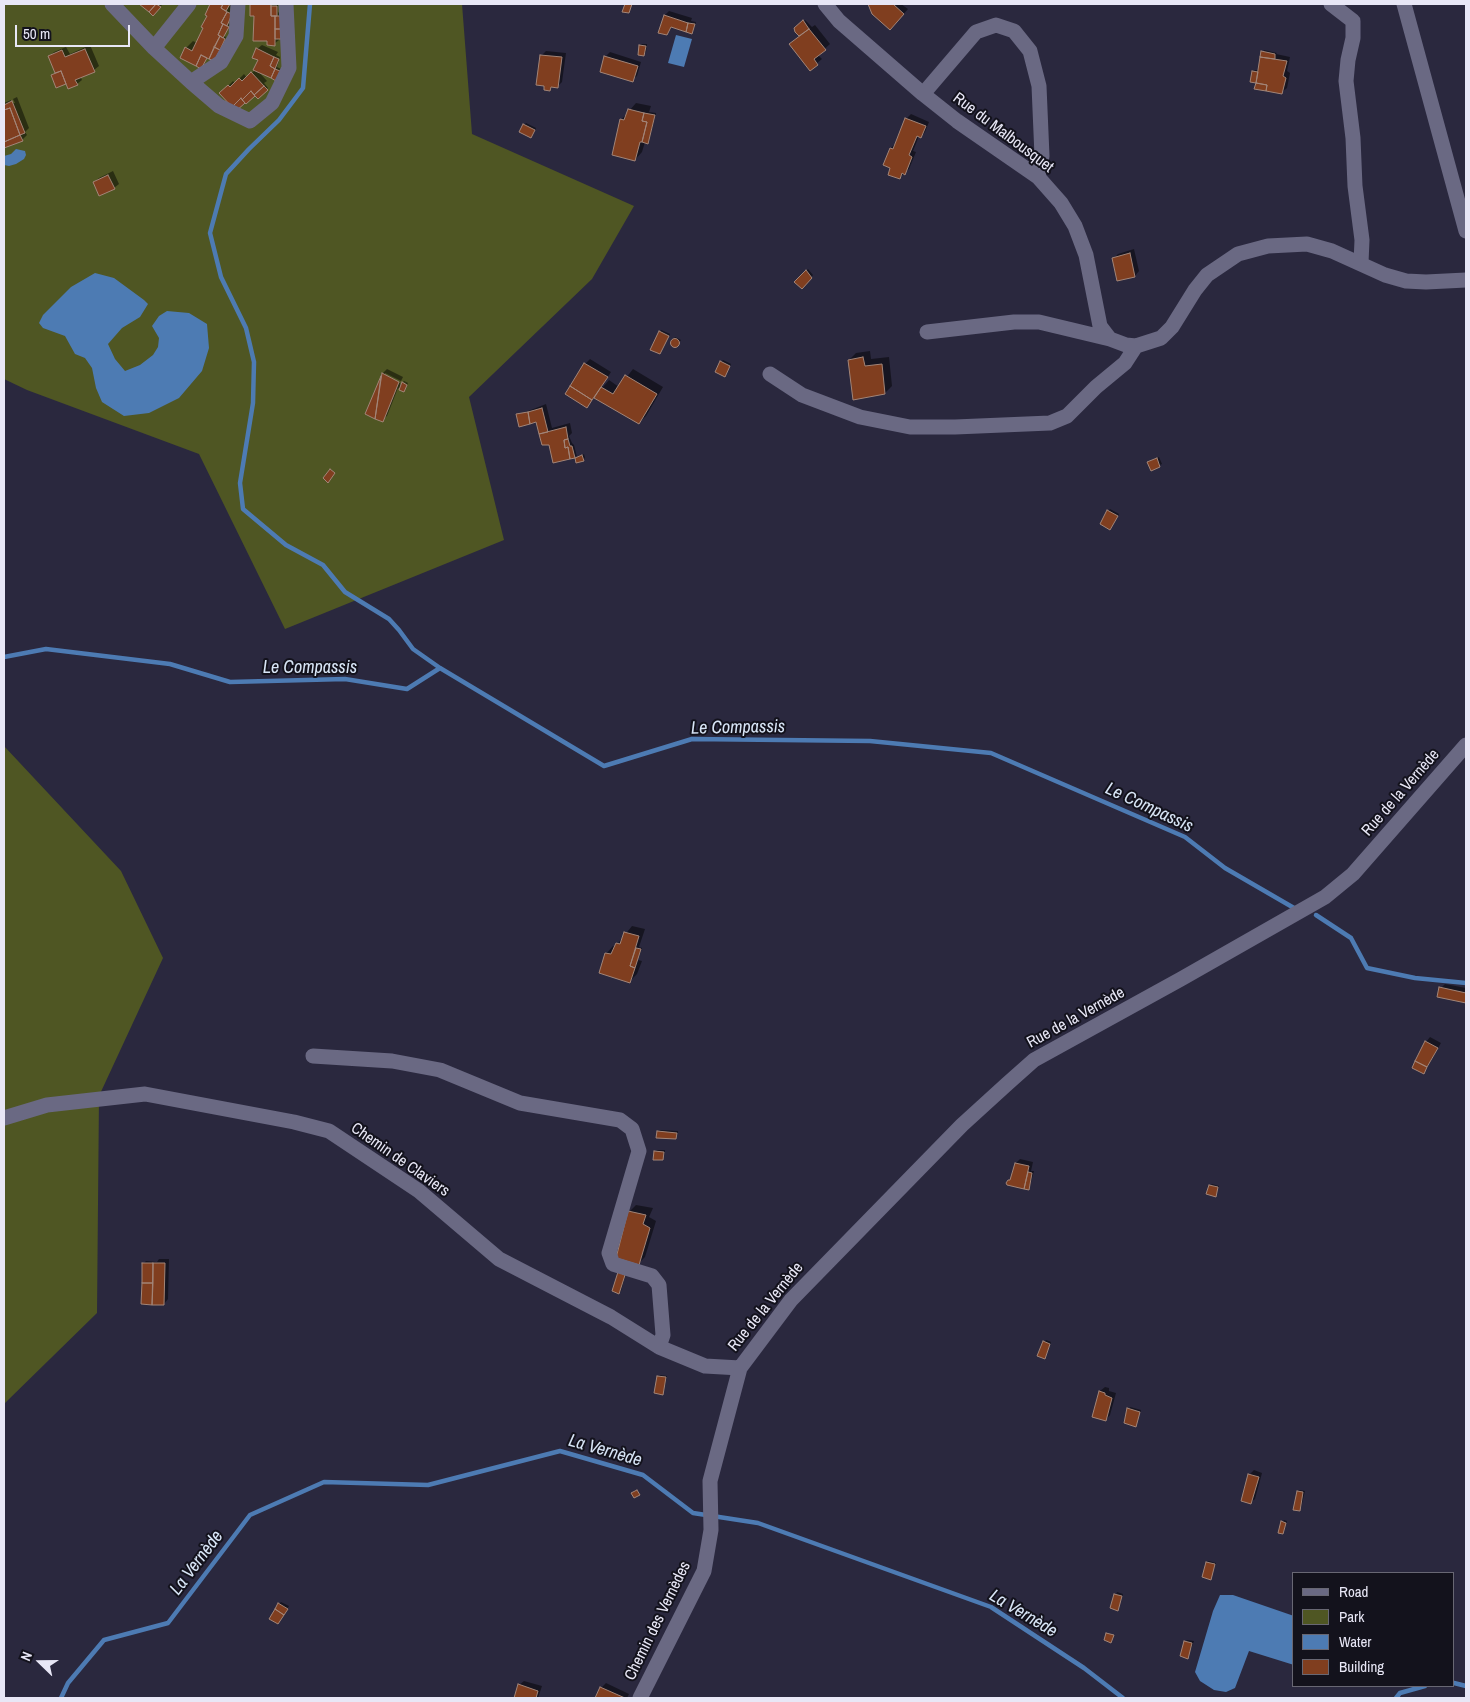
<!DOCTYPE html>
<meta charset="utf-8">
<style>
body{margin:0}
#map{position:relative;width:1470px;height:1702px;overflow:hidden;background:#2a283e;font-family:"Archivo Narrow",sans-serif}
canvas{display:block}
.frame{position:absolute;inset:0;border:5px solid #e8e7f6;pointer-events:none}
.legend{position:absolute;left:1292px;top:1572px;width:162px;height:115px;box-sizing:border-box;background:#13121c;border:1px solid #686773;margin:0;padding:6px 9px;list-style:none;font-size:15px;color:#e8e7f6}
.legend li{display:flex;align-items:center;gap:10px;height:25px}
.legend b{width:25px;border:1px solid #686773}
.north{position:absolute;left:15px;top:1637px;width:50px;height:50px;-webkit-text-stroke:4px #13121c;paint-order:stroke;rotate:292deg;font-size:14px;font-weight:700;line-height:20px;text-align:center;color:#e8e7f6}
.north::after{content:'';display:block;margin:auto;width:18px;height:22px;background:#e8e7f6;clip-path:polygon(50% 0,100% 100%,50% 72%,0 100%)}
.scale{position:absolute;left:15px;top:25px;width:115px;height:22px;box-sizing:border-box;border:2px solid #e8e7f6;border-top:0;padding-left:6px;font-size:15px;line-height:18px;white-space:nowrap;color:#e8e7f6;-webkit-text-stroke:4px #13121c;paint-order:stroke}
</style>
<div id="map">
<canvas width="1470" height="1702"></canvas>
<div class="frame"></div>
<ul class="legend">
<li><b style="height:6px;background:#6a6983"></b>Road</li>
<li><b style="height:14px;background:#4f5623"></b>Park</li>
<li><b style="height:14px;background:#4d7bb3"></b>Water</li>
<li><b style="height:14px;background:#803e1f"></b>Building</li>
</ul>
<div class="north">N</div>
<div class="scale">50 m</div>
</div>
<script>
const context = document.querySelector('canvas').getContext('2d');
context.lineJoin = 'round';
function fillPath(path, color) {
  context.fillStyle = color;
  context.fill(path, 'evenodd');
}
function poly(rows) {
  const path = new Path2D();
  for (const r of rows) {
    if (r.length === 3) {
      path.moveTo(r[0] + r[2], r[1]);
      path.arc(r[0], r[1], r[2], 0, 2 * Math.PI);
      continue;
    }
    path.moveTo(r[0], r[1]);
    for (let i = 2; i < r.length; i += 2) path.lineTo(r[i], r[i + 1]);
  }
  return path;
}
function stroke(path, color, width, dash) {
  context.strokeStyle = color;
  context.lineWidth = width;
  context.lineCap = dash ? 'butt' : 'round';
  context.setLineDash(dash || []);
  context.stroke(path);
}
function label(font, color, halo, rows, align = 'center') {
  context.font = font + ' "Archivo Narrow",sans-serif';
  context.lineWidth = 4;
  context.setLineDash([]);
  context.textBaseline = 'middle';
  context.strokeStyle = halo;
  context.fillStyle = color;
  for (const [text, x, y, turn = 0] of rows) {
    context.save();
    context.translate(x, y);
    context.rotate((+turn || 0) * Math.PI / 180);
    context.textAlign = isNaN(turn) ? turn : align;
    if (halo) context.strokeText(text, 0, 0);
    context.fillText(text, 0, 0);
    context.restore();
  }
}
const green = poly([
 [4,4,462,4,472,134,634,206,592,279,469,397,504,540,285,629,199,454,27,390,4,379],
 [4,746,121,871,163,958,99,1096,97,1313,4,1404]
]);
const water = poly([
 [676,35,692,39,684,67,668,63],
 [16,149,25,151,26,155,24,159,16,164,9,166,4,165,4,156,11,154],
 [95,273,114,278,144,300,148,304,140,317,122,328,108,344,115,359,125,371,140,365,153,355,158,347,159,338,152,326,159,316,167,311,189,313,207,324,209,348,202,371,179,398,149,413,124,416,102,402,96,388,92,368,85,358,75,354,65,336,43,328,39,323,43,315,71,287],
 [1220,1595,1233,1595,1294,1616,1294,1665,1249,1651,1235,1688,1226,1692,1214,1690,1200,1681,1195,1672,1213,1611]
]);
const shadow = poly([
 [141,4,163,4,153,14],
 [211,4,232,4,230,10,233,12,228,23,230,24,224,36,226,37,216,58,207,57,203,66,181,58,186,48,193,41,197,43,209,15,206,14],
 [251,4,278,5,278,12,282,15,279,40,274,44,268,40,255,14,251,14],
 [869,4,901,4,908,9,895,24,873,13],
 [669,11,692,18,691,21,696,22,693,31,692,33,673,26,667,34,665,15],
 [805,20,812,27,815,25,830,44,818,55,822,59,810,69,801,36,796,29],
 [642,44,647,44,646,52,644,54,640,45],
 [90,45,99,66,94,70,80,76,82,80,77,84,67,82,57,86,53,75,56,73,50,56,54,52,66,47,70,54],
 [262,45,278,52,276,55,280,57,277,67,281,69,277,77,258,71,267,81,264,83,268,88,258,97,255,94,246,103,221,93,233,81,235,83,244,74,247,78,255,70,259,60,257,49],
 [255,87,245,99,243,97],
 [1264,50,1277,53,1276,54,1290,57,1287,71,1290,73,1287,88,1282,92,1258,82,1253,72,1255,70,1259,70,1261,57],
 [546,51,566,53,562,82,558,86,553,86,550,90,541,56],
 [610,52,641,62,637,76,632,80,601,71,606,56],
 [17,97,29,128,25,132,27,135,22,140,4,147,4,103,11,100,12,103,15,103,13,99],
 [636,103,651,106,649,112,656,113,649,141,648,142,645,142,642,152,635,160,621,120],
 [911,114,929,122,925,132,921,137,919,136,913,151,916,152,909,169,899,178,892,167,885,164,891,148,895,144,906,119],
 [526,123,536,128,533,134,524,125],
 [113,171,119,184,114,188,94,182,99,178],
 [1134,249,1139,271,1135,276,1118,279,1113,259,1118,254],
 [808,269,813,275,802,288,796,282],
 [661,330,670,334,660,353,660,332],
 [675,337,681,340,676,347,671,344],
 [870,351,871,359,889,357,892,386,885,393,849,360,856,353],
 [590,359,611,372,602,386,603,387,609,380,619,387,633,369,663,387,646,416,639,423,594,396,567,394,585,364],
 [723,360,731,364,725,376,721,362],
 [387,369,403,377,401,381,385,373,385,376,400,383,400,386,401,384,404,386,406,383,403,382,404,381,408,383,404,390,398,388,387,416,382,420,376,416,375,417,380,380,383,373],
 [546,404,552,428,570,423,572,433,569,436,572,443,574,445,577,457,584,454,585,458,583,460,577,461,577,456,572,457,550,444,537,420,518,415],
 [1159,457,1162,464,1151,469,1151,461],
 [1110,509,1119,514,1110,529,1108,511],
 [632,926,645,929,639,947,642,948,638,960,642,961,637,974,630,981,606,954,613,946,615,947],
 [1445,984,1466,988,1466,1002,1439,996,1441,988],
 [1430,1037,1441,1043,1424,1073,1426,1042],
 [660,1130,678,1131,677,1136,676,1138,658,1132],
 [657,1150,665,1150,664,1157,662,1159,655,1152],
 [1020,1159,1033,1162,1031,1171,1034,1171,1030,1186,1028,1188,1008,1184,1008,1181,1013,1177,1016,1163],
 [1212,1184,1219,1186,1215,1195,1210,1186],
 [636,1205,653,1208,649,1217,656,1221,645,1257,638,1264,629,1212],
 [159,1259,169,1259,168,1299,164,1304,144,1263,146,1261,157,1262],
 [626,1273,621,1291,619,1293,614,1290],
 [1046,1340,1051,1342,1046,1355,1044,1342],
 [660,1375,667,1376,664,1391,663,1393,658,1377],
 [1105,1387,1109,1388,1109,1391,1116,1393,1110,1415,1106,1420,1100,1391],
 [1130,1407,1141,1410,1136,1425,1129,1409],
 [1254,1470,1262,1473,1255,1499,1250,1503,1249,1475],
 [1300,1490,1305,1491,1301,1508,1299,1510,1298,1491],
 [1284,1520,1287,1521,1283,1533,1282,1522],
 [1209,1561,1216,1563,1210,1578,1207,1562],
 [1117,1592,1123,1594,1118,1609,1112,1607],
 [281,1602,289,1606,280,1621,279,1604],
 [1187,1640,1194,1641,1188,1657,1185,1642],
 [524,1681,542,1686,538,1698,515,1698,519,1685],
 [606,1683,629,1694,627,1698,597,1698,601,1688]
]);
const stream = poly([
 [310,4,303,88,279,120,249,149,226,174,210,233,221,277,246,328,254,362,253,403,240,483,243,509,286,545,323,565,345,592,389,619,399,630,413,649,440,668,604,766,692,739,870,741,991,753,1185,837,1225,868,1294,908],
 [4,657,46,649,170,664,230,682,345,679,407,689,440,668],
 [1316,915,1351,938,1367,968,1415,978,1466,983],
 [1454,1683,1466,1686],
 [61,1698,68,1683,104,1640,168,1623,250,1515,324,1482,428,1485,560,1451,643,1475,693,1513,758,1523,991,1607,1084,1668,1123,1698],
 [1396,1698,1400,1693,1425,1686]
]);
const building = poly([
 [139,4,156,4,149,12,139,4],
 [156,4,161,7,153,16,149,12,156,4],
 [210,4,223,4,221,8,227,12,221,23,223,24,218,35,220,36,209,59,201,55,196,66,180,58,185,47,192,51,203,28,201,27,207,16,205,15,210,4],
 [223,4,230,4,226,11,221,8,223,4],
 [250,4,271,4,271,16,275,16,275,46,267,45,267,41,253,41,254,16,250,16,250,4],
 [625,4,632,4,629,13,622,12,625,4],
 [868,4,893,4,904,14,890,30,872,14,868,4],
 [271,6,277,6,277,16,271,16,271,6],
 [227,12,232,14,227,26,221,23,227,12],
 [664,15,688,23,686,32,671,27,667,35,658,33,664,15],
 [275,16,281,16,281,29,275,29,275,16],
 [803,20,809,29,799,36,795,32,794,28,803,20],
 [688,23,695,24,692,34,686,32,688,23],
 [223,24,229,27,223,38,218,35,223,24],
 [275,29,281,29,281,39,275,39,275,29],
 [809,29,826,50,814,59,818,65,810,71,789,44,809,29],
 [220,36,225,39,220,50,214,47,220,36],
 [639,45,646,46,644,56,638,55,639,45],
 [214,47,220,50,214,61,209,59,214,47],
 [256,48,274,57,270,66,275,69,271,78,253,70,258,60,252,58,256,48],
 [85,49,95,72,75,80,78,85,68,89,61,71,55,73,48,56,62,50,65,57,85,49],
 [1261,51,1275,54,1275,59,1260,57,1261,51],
 [201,55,207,58,201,69,196,66,201,55],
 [540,55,562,57,558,88,551,87,550,91,544,90,544,86,536,85,540,55],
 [604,56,638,66,633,82,600,72,604,56],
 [274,57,279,59,275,69,270,66,274,57],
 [1260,57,1287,61,1283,76,1286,78,1282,94,1266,91,1267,85,1256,83,1260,57],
 [275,69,280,71,276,81,271,78,275,69],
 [61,71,66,84,56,88,51,75,61,71],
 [1252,71,1258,72,1256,83,1250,82,1252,71],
 [251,72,264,86,254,95,251,91,242,100,241,98,232,107,219,93,228,85,230,87,239,78,242,81,251,72],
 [1256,83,1267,85,1266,91,1254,89,1256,83],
 [264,86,268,90,258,99,254,95,264,86],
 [251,91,255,96,246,104,242,100,251,91],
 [241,98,245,103,236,111,232,107,241,98],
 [12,101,25,133,20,135,10,108,4,110,4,105,12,101],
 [10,108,20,135,4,142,4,110,10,108],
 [628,109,644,113,642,121,647,122,642,142,640,142,635,161,612,155,620,119,624,120,628,109],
 [644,113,655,115,648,144,642,142,647,122,642,121,644,113],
 [905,118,926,126,921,138,917,136,909,155,912,157,905,175,902,173,900,179,888,175,890,168,883,165,890,148,893,149,905,118],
 [523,124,535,130,531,138,519,132,523,124],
 [20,135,23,141,4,148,4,142,20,135],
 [108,175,115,189,99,196,93,182,108,175],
 [1130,253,1135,277,1117,281,1112,258,1130,253],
 [806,270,812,278,802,289,794,282,806,270],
 [659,331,669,336,660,354,650,350,659,331],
 [675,343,4.5],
 [863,357,865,366,882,364,885,394,853,400,848,360,863,357],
 [720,361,730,366,725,377,715,372,720,361],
 [584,363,608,377,592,400,570,386,584,363],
 [382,373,399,382,383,422,375,419,382,373],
 [625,375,657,394,639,424,594,398,601,387,613,394,625,375],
 [381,376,375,419,365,414,381,376],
 [402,382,407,385,404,392,399,390,402,382],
 [570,386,592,400,587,408,565,394,570,386],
 [542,408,548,432,539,434,536,422,530,424,528,412,542,408],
 [528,412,530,424,519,427,516,414,528,412],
 [566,427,568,439,564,440,565,448,568,447,570,459,553,463,549,445,542,445,539,434,566,427],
 [568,439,570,446,572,446,575,458,570,459,568,447,565,448,564,440,568,439],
 [582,455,584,461,576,463,575,458,582,455],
 [1157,458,1160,467,1151,471,1147,462,1157,458],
 [330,469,335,473,328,483,323,478,330,469],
 [1107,510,1118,516,1110,530,1100,524,1107,510],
 [624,932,639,936,630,966,635,968,630,983,599,973,605,953,611,954,616,943,620,944,624,932],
 [636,948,641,949,635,968,630,966,636,948],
 [1439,987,1466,993,1466,1003,1437,997,1439,987],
 [1425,1041,1438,1048,1427,1067,1415,1061,1425,1041],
 [1415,1061,1427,1067,1424,1074,1412,1068,1415,1061],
 [657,1131,677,1133,676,1139,656,1138,657,1131],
 [654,1151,664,1152,663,1160,653,1160,654,1151],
 [1015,1163,1029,1166,1024,1189,1007,1185,1006,1183,1008,1180,1010,1180,1015,1163],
 [1028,1172,1032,1173,1029,1190,1024,1189,1028,1172],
 [1209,1185,1218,1187,1216,1197,1206,1194,1209,1185],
 [628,1211,646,1215,643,1224,650,1228,639,1265,616,1258,628,1211],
 [142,1263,153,1263,153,1283,142,1283,142,1263],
 [153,1263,165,1263,164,1305,152,1305,153,1263],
 [618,1272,625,1275,619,1294,612,1291,618,1272],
 [142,1283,153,1283,152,1305,141,1304,142,1283],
 [1043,1341,1050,1344,1045,1359,1037,1356,1043,1341],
 [657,1376,666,1377,663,1395,654,1393,657,1376],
 [1099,1391,1105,1393,1105,1395,1112,1398,1106,1421,1092,1417,1099,1391],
 [1127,1408,1140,1412,1136,1427,1124,1423,1127,1408],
 [1248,1474,1259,1477,1251,1504,1241,1501,1248,1474],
 [637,1490,640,1495,634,1498,631,1493,637,1490],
 [1297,1491,1303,1492,1300,1511,1293,1510,1297,1491],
 [1281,1521,1286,1523,1283,1534,1278,1533,1281,1521],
 [1206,1562,1215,1564,1211,1580,1202,1577,1206,1562],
 [1114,1594,1122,1596,1118,1611,1110,1608,1114,1594],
 [278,1603,288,1609,284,1615,275,1609,278,1603],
 [275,1609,284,1615,278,1624,269,1619,275,1609],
 [1106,1633,1114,1635,1111,1643,1104,1640,1106,1633],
 [1184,1641,1192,1643,1188,1659,1180,1656,1184,1641],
 [518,1684,538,1691,536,1698,514,1698,518,1684],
 [600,1687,625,1698,595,1698,600,1687]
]);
const minor = poly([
 [112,4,154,48,191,82,221,62,236,36,238,4],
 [825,4,839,21,923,94,957,121,1038,177,1061,203,1075,226,1086,255,1100,326,1110,339,1126,345,1136,346,1161,338,1172,327,1195,290,1207,275,1238,254,1268,246,1307,244,1332,251,1385,275,1406,281,1426,282,1466,280],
 [1331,4,1353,21,1353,38,1348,60,1346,81,1353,138,1355,186,1362,240,1361,263],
 [1404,4,1466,231],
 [154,48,189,4],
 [191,82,219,106,250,121,272,103,289,68,286,4],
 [923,94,976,32,996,25,1014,31,1030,51,1039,86,1042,156,1038,177],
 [927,332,1014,322,1039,322,1110,339],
 [770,374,802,395,860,417,910,427,955,427,1050,423,1067,416,1096,387,1125,363,1136,346],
 [313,1056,392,1061,440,1070,520,1103,620,1120,632,1129,639,1151,609,1253,613,1264,652,1276,659,1285,663,1335,659,1347],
 [4,1118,47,1105,145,1094,294,1122,329,1131,419,1191,499,1259,611,1317,659,1347,705,1366,740,1368],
 [640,1698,704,1571,711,1530,710,1481,740,1368,791,1300,962,1125,1007,1084,1034,1060,1181,979,1325,897,1353,874,1466,745]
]);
const streetNames = [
 ["Rue du Malbousquet",1003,133,37],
 ["Rue de la Vernède",1401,793,-49],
 ["Rue de la Vernède",1076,1018,-29],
 ["Chemin de Claviers",400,1160,35],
 ["Rue de la Vernède",766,1307,-51],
 ["Chemin des Vernèdes",658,1621,-64]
];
const waterNames = [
 ["Le Compassis",310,668],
 ["Le Compassis",738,728,-1],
 ["Le Compassis",1149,808,25],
 ["La Vernède",605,1451,16],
 ["La Vernède",197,1563,-53],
 ["La Vernède",1023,1614,31]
];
fillPath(green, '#4f5623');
fillPath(water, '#4d7bb3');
fillPath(shadow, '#0007');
stroke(stream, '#4d7bb3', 4.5);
fillPath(building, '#803e1f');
stroke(building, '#a28578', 1);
stroke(minor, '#6a6983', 15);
label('16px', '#e8e7f6', '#13121c', streetNames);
label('italic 18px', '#d8e5f6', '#13121c', waterNames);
</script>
